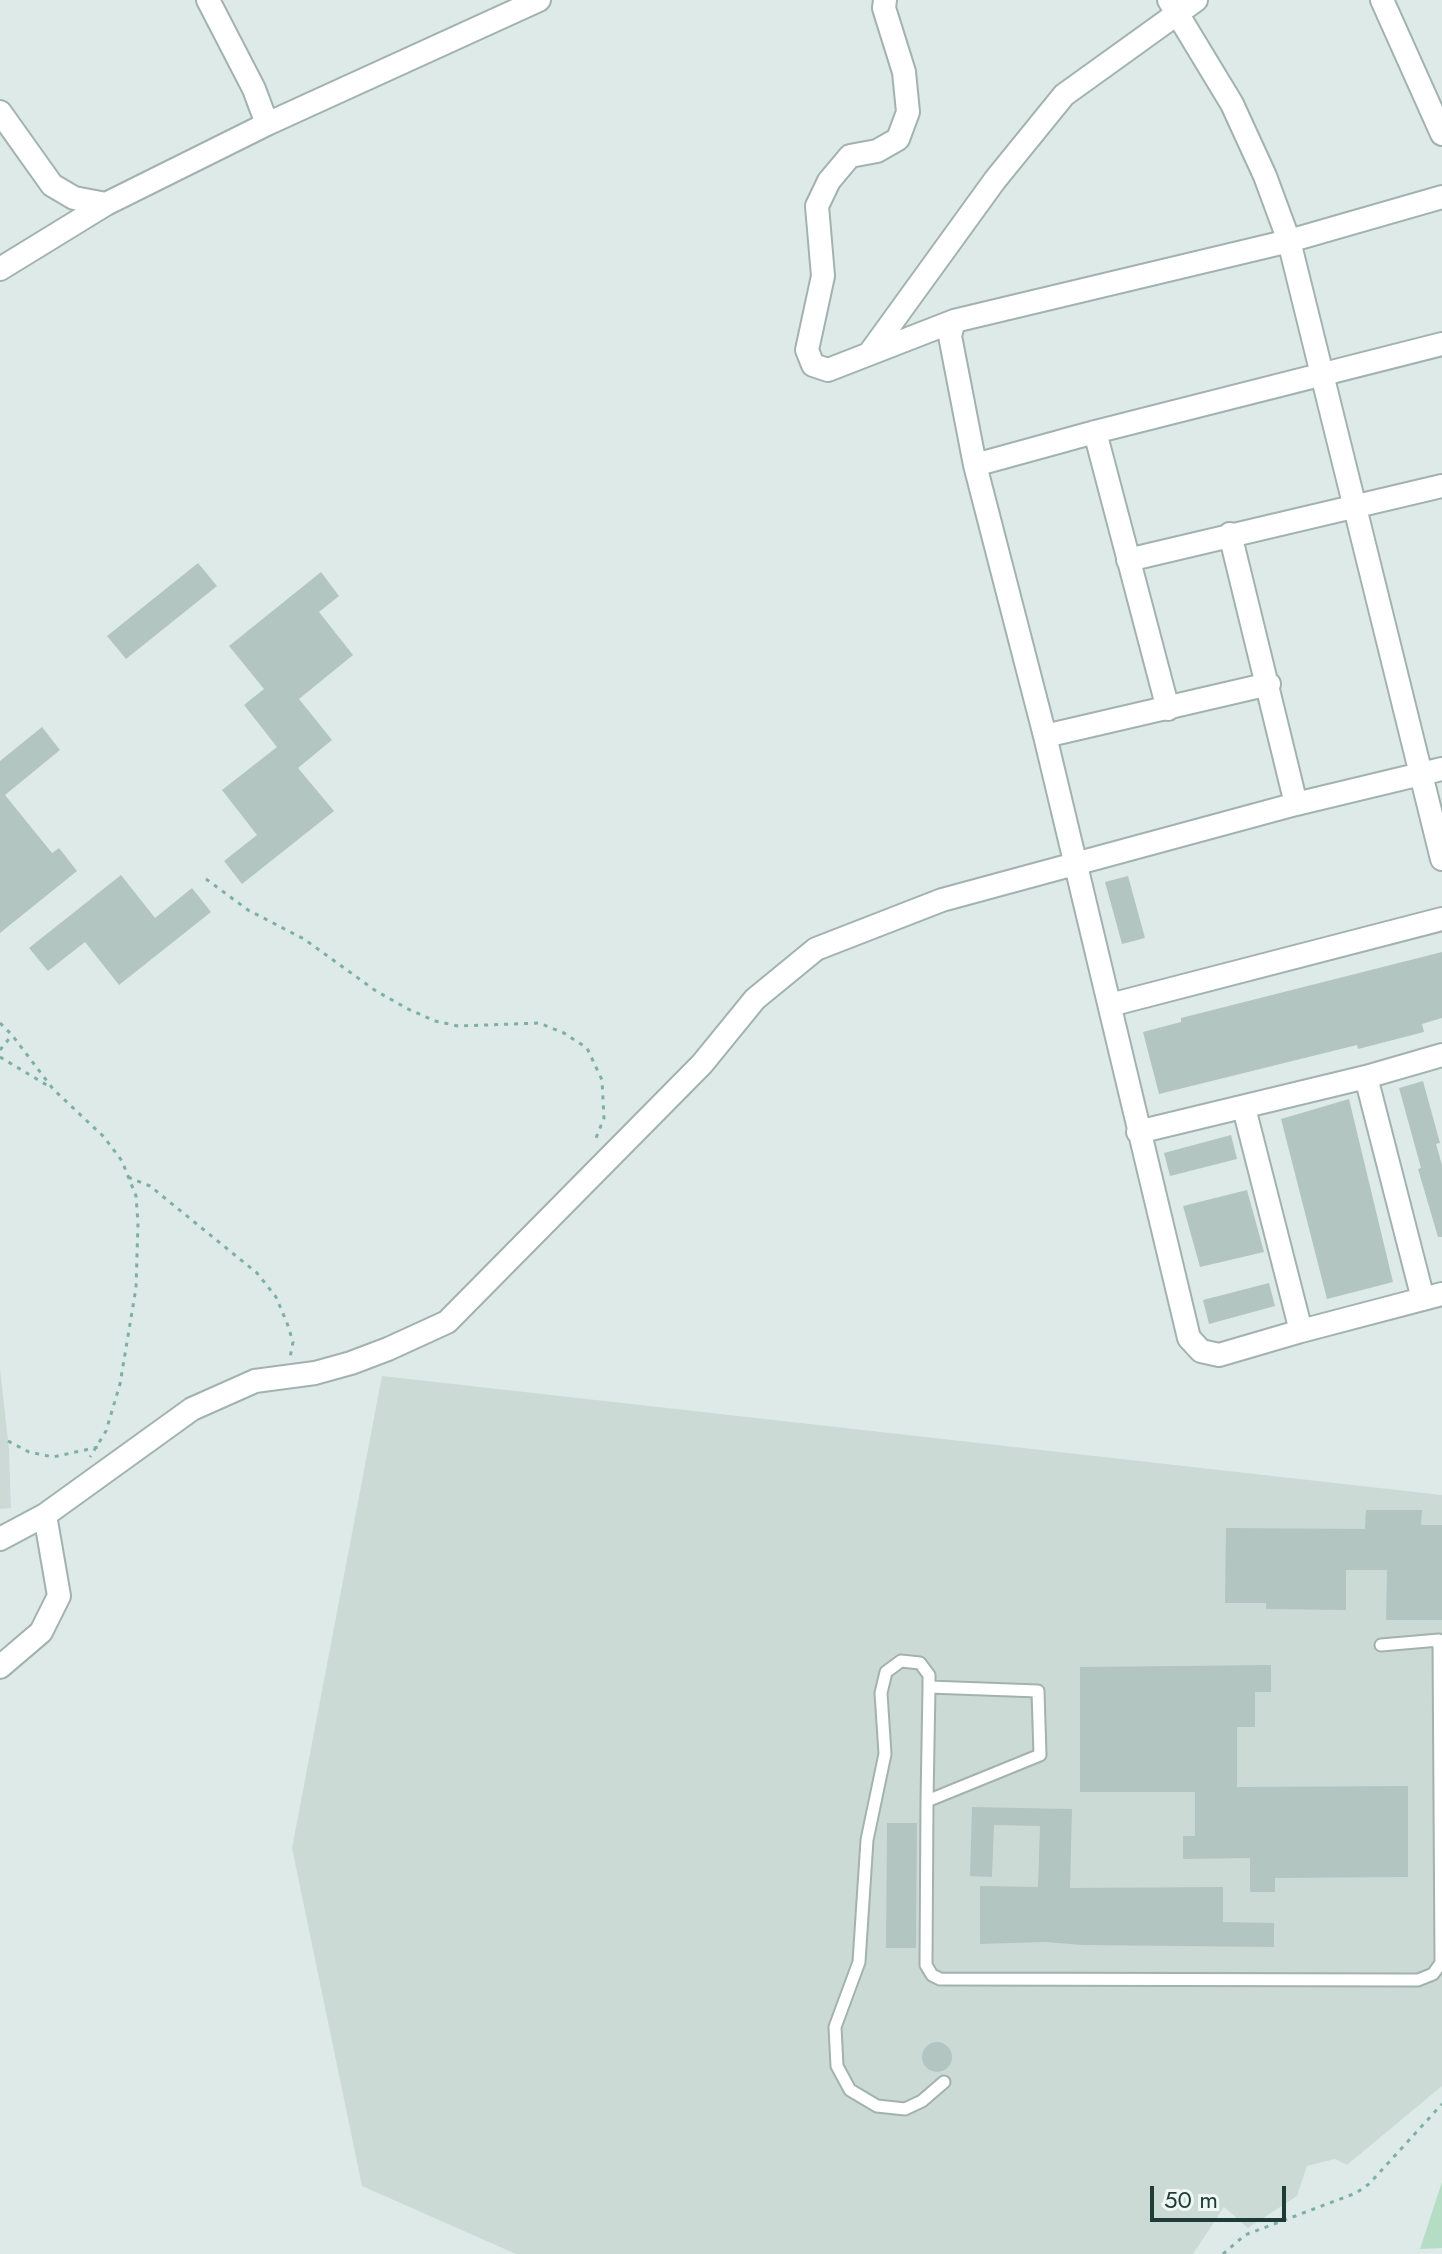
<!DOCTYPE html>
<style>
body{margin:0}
#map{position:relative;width:1442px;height:2254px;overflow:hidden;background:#deeae7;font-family:Jost,sans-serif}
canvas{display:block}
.scale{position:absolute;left:1150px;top:2186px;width:136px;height:36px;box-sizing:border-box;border:4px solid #1f3b37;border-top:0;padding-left:10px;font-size:24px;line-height:28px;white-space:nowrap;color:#1f3b37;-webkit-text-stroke:6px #eef7f4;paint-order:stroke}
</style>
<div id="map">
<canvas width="1442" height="2254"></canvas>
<div class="scale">50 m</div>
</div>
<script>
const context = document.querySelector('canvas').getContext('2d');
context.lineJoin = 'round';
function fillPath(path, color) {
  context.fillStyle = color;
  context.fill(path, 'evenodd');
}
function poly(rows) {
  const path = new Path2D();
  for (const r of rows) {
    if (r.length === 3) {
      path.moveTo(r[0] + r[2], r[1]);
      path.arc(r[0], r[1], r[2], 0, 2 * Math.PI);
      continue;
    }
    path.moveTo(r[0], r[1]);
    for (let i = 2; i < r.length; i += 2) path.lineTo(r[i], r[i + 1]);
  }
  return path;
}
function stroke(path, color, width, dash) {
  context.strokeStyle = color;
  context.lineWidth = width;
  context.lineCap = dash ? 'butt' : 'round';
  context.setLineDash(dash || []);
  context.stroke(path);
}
const built = poly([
 [0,1369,9,1449,11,1508,0,1509],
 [382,1376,1442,1495,1442,2086,1347,2165,1335,2159,1307,2166,1297,2196,1248,2228,1224,2207,1193,2254,516,2254,362,2186,292,1848]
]);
const green = poly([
 [1442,2182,1442,2248,1420,2249]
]);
const building = poly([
 [198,563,217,586,126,659,107,636],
 [321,572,339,596,319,612,353,655,299,699,332,740,298,768,334,811,242,884,224,861,257,835,222,790,277,747,244,705,264,689,229,646],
 [42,727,60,750,5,795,52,853,59,848,77,871,0,933,0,761],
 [121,875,155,918,192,888,211,912,119,985,85,942,48,971,29,948],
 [1128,876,1145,938,1122,944,1105,882],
 [1442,952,1442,1018,1422,1024,1424,1032,1358,1049,1357,1045,1159,1094,1143,1032,1181,1022,1181,1018],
 [1423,1081,1440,1143,1436,1144,1442,1165,1442,1237,1438,1237,1418,1169,1421,1168,1399,1088],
 [1349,1099,1393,1282,1327,1299,1281,1119],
 [1231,1135,1237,1159,1170,1176,1164,1153],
 [1247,1190,1264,1252,1200,1267,1183,1206],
 [1269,1283,1275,1306,1209,1324,1203,1300],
 [1366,1510,1422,1510,1421,1525,1442,1525,1442,1620,1386,1620,1387,1570,1346,1570,1346,1610,1266,1609,1266,1603,1225,1603,1226,1528,1365,1529],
 [1271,1665,1271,1692,1255,1692,1255,1727,1237,1727,1237,1787,1408,1786,1408,1877,1275,1878,1275,1892,1250,1892,1250,1858,1183,1859,1183,1836,1195,1836,1195,1792,1080,1792,1080,1667],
 [972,1807,1072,1809,1070,1888,1223,1887,1223,1922,1274,1923,1274,1947,1083,1945,1045,1942,980,1944,980,1886,1038,1887,1040,1826,994,1825,992,1877,970,1876],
 [887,1823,917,1823,916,1948,886,1948],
 [937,2057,15]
]);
const path = poly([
 [206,879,248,910,304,939,376,991,408,1009,435,1021,458,1026,539,1023,564,1033,587,1048,602,1080,604,1118,594,1143],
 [0,1023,12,1035,53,1089,104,1137,122,1161,136,1196,138,1223,136,1288,120,1384,106,1431,90,1457],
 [0,1050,12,1035],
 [0,1057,50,1087],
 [128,1177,150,1186,257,1273,276,1297,287,1323,293,1342,290,1358],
 [8,1441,29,1452,53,1457,103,1446],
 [1223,2254,1245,2235,1356,2193,1369,2184,1442,2104]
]);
const lane = poly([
 [929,1687,929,1675,920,1663,901,1661,886,1672,881,1693,885,1754,867,1840,859,1962,835,2027,837,2066,850,2090,877,2106,905,2109,922,2101,944,2082],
 [927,1801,1040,1755,1038,1691,929,1687,927,1801,926,1965,932,1975,940,1979,1418,1980,1433,1974,1441,1963,1439,1640,1381,1645]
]);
const street = poly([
 [208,0,254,89,267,124],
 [885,0,884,8,904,72,908,112,898,139,877,151,850,156,829,181,817,206,823,276,807,350,813,365,828,370,954,321,1289,241,1442,197],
 [1169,0,1232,104,1265,176,1289,241,1442,859],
 [1382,0,1442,134],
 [0,112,52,185,74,198,106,204],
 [0,269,106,204,267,124,539,0],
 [954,321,950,336,975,465,1045,736,1189,1338,1201,1351,1219,1355,1301,1331,1442,1294],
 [869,354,995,180,1064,95,1196,0],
 [1095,432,1168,709],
 [975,465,1095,432,1442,344],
 [1230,534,1296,804],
 [1128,560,1442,486],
 [1045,736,1269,684],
 [1110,1005,1442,919],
 [1366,1077,1423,1299],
 [1244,1108,1301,1331],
 [1138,1132,1366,1077,1442,1055],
 [0,1539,45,1515,192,1409,255,1381,315,1373,351,1363,388,1349,447,1322,702,1064,755,999,816,949,942,900,1296,804,1442,769],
 [0,1667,41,1632,59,1596,45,1515]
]);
fillPath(built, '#ccdad6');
fillPath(green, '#b5ddc6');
fillPath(building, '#b3c5c0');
stroke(lane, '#a1b2af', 15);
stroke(street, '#a1b2af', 26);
stroke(path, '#7dafa7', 3, [4, 6]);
stroke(lane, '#fff', 11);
stroke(street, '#fff', 22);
</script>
